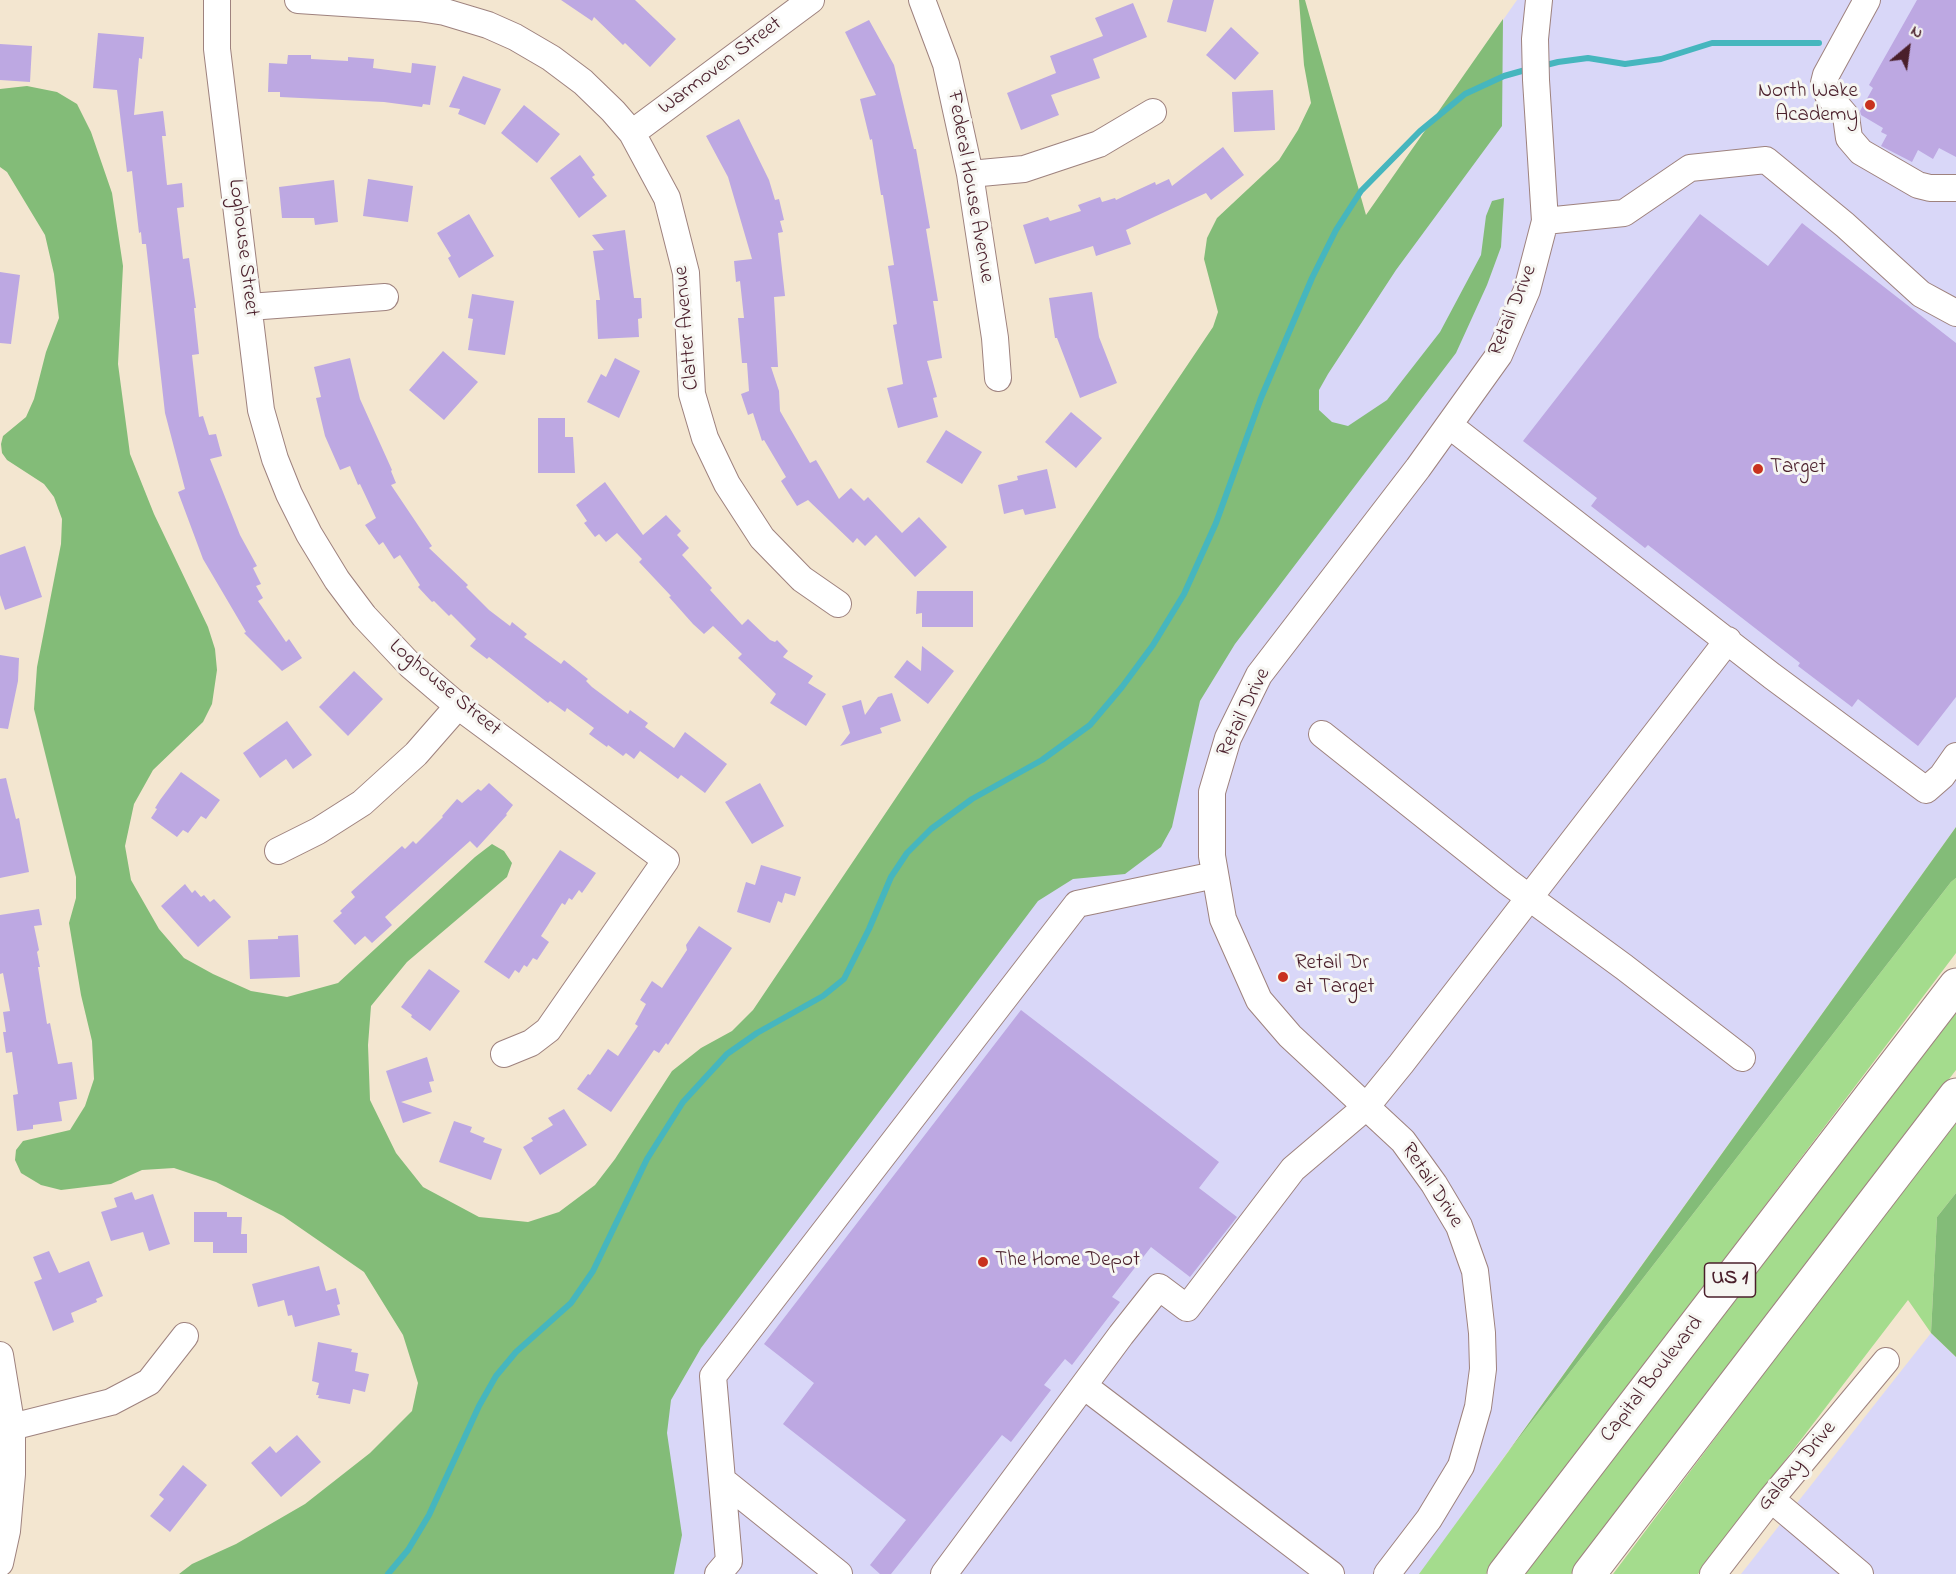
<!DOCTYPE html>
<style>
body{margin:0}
#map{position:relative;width:1956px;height:1574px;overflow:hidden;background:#f3e6d0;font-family:"Indie Flower",sans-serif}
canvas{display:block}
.north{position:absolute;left:1878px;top:18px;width:60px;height:60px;-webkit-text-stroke:4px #f6f6f2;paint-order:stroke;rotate:29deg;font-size:16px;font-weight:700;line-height:24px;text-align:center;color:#4a1f2b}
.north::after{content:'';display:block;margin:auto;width:21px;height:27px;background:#4a1f2b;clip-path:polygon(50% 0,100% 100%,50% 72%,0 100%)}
</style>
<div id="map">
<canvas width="1956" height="1574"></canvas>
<div class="north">N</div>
</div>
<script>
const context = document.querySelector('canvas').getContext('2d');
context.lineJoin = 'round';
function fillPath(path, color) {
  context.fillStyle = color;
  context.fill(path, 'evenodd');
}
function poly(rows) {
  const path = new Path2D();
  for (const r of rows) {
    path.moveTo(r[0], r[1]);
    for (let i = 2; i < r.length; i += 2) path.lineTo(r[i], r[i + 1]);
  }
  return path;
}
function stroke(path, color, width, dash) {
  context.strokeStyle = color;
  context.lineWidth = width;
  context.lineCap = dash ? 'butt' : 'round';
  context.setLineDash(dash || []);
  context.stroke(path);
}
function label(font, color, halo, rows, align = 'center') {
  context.font = font + ' "Indie Flower",sans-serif';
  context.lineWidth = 6;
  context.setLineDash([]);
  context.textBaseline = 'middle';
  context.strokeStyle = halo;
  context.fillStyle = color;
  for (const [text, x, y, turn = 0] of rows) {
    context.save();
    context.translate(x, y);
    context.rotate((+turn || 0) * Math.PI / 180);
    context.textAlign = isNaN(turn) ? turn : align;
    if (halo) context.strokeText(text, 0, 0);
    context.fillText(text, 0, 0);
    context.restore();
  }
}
const built = poly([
 [1517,0,1956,0,1956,827,1420,1574,439,1574,1366,216],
 [1931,1333,1956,1357,1956,1574,1741,1574]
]);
const green = poly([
 [1956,878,1956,953,1486,1574,1419,1574,1508,1452,1951,882],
 [1956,1003,1956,1070,1571,1574,1519,1574],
 [1956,1118,1956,1193,1937,1217,1931,1333,1908,1300,1698,1574,1613,1574]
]);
const forest = poly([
 [1299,0,1305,0,1366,215,1503,19,1502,126,1396,270,1328,374,1319,390,1319,410,1332,422,1348,426,1387,400,1440,332,1481,255,1486,216,1492,201,1504,198,1501,247,1487,285,1456,353,1235,644,1200,701,1172,827,1161,847,1125,874,1073,879,1038,901,701,1348,671,1400,667,1433,682,1535,674,1574,179,1574,192,1564,236,1544,305,1504,370,1453,412,1411,418,1383,403,1335,364,1272,283,1216,216,1182,174,1168,142,1170,111,1184,61,1190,41,1185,21,1173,15,1160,16,1150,23,1141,70,1130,85,1106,94,1079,92,1041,81,995,69,923,76,898,76,877,34,709,37,667,61,544,62,519,54,497,44,484,7,460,2,453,1,444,3,436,26,417,34,399,46,352,59,318,54,274,45,235,7,172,0,167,0,89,27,86,57,92,77,104,91,132,112,193,123,266,118,364,130,454,154,514,208,627,215,649,217,670,212,704,203,722,153,770,134,804,125,846,131,880,159,929,184,958,213,974,251,991,287,997,338,983,475,857,492,844,504,851,512,863,507,877,407,962,371,1006,368,1045,370,1100,396,1153,423,1187,479,1217,528,1222,559,1212,595,1185,615,1159,672,1071,701,1048,732,1031,753,1010,1213,327,1218,312,1204,259,1207,238,1217,218,1279,160,1298,130,1311,103,1304,65],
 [1956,827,1956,878,1951,882,1508,1452],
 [1956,1193,1956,1357,1931,1333,1937,1217]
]);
const stream = poly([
 [1542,66,1558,62,1588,58,1625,64,1661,59,1712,43,1819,43],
 [388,1574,408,1550,429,1515,479,1406,496,1376,516,1352,571,1303,593,1271,647,1159,683,1102,727,1054,757,1033,823,996,844,979,869,929,891,877,907,853,931,829,972,799,1042,760,1090,725,1122,687,1153,645,1184,594,1216,523,1261,398,1312,278,1336,230,1361,191,1420,131,1465,94,1504,76,1529,69]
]);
const building = poly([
 [561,0,635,0,676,39,650,67,625,43,623,45,594,17,592,21],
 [1173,0,1214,0,1206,32,1167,22],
 [1917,0,1956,0,1956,157,1939,148,1933,159,1918,150,1912,162,1881,146,1887,135,1881,132,1883,128,1861,115,1860,111,1873,88,1869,85],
 [1133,3,1147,37,1093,59,1100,78,1051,95,1059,115,1021,130,1007,93,1056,73,1050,56,1103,36,1095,18],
 [869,20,894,65,914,149,916,149,930,228,926,229,938,301,933,301,942,358,927,361,937,397,933,398,938,417,898,428,887,388,903,384,893,325,897,324,888,266,894,265,883,195,881,195,872,139,870,140,860,99,876,95,845,32],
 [1231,27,1259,53,1235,80,1206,55],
 [98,33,144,37,142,59,139,58,134,115,163,111,166,136,162,136,167,185,182,183,184,207,177,208,183,259,189,258,196,308,194,308,199,354,192,355,199,417,203,416,209,435,216,434,222,456,210,459,240,535,257,566,253,568,261,584,256,586,263,598,258,601,286,642,289,639,302,658,282,671,244,633,246,632,203,559,178,492,185,489,165,413,146,244,142,244,141,232,139,233,132,171,127,172,117,90,93,88],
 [0,44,32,46,30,82,0,80],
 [288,55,311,55,311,59,348,61,348,57,374,59,373,68,411,73,412,63,436,66,430,105,423,104,422,107,384,102,280,97,280,92,268,92,269,63,287,64],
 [463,76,501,89,485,125,458,114,460,109,449,107],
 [1273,90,1275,130,1234,132,1232,92],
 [524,105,560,134,537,163,501,133],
 [739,119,769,180,775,200,779,199,784,220,780,221,783,232,778,233,785,296,774,297,778,367,771,367,779,391,780,411,810,463,816,460,839,499,851,488,864,501,868,497,902,533,919,517,947,547,915,577,876,535,865,546,857,538,853,543,808,500,797,506,781,481,786,477,764,440,762,441,753,413,748,415,741,394,749,391,747,363,742,363,738,318,744,318,740,281,736,282,734,261,752,259,728,177,706,136],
 [1223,147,1244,175,1211,200,1206,193,1126,230,1131,244,1096,256,1093,246,1035,264,1023,225,1048,217,1050,221,1081,211,1078,205,1100,197,1102,202,1115,198,1116,200,1155,182,1156,185,1169,179,1172,186],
 [580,155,595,175,592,177,607,196,579,218,550,178],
 [368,179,413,186,408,222,363,216],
 [334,180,338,222,315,225,314,218,282,218,279,187],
 [469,214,494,256,459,278,448,258,451,256,437,233],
 [1700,214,1768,266,1802,223,1956,343,1956,697,1918,746,1858,699,1852,707,1798,666,1800,663,1648,545,1645,548,1591,506,1597,498,1523,441],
 [625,230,634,298,641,298,642,318,638,319,639,337,598,339,596,300,600,300,593,251,604,250,592,235],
 [0,272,20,275,11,344,0,343],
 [1092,292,1099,337,1117,383,1080,398,1057,338,1055,338,1049,298],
 [472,294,514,301,505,355,468,350,473,319,468,318],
 [443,351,478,382,444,420,409,390],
 [350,358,360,399,392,470,391,471,396,483,391,485,432,546,429,548,468,585,466,587,489,610,510,626,512,622,527,634,524,637,561,664,564,660,588,679,586,681,592,687,628,714,630,710,648,723,645,727,674,748,685,732,727,764,705,793,681,775,678,779,640,751,634,759,626,753,623,756,608,745,607,747,589,734,594,728,567,708,565,712,550,701,548,703,489,657,487,659,470,646,476,639,451,614,449,616,434,601,432,602,418,587,420,585,400,555,394,559,383,542,379,545,365,525,376,518,360,484,358,485,350,466,340,470,325,436,316,398,321,397,314,367],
 [615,358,640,371,619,418,587,402,601,374,606,377],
 [1071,412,1102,438,1076,468,1045,442],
 [538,418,565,418,565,437,573,437,575,473,538,473],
 [946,430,982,452,962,484,926,462],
 [1047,469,1056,508,1025,515,1023,509,1004,514,998,485,1018,480,1017,476],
 [605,482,643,535,666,515,681,531,677,535,689,548,682,555,712,588,710,590,742,625,748,619,770,640,775,642,777,640,788,651,783,657,813,676,808,683,826,694,806,726,770,703,776,694,738,658,742,654,713,626,704,634,693,624,669,597,671,596,639,562,642,559,617,533,606,542,599,534,595,537,584,523,587,521,576,505],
 [25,546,42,597,5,610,0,595,0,555],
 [917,591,973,591,973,627,922,627,922,613,916,614],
 [922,646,954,671,928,704,894,677,907,660,921,671],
 [0,655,19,658,18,681,8,729,0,728],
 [354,671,383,699,348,736,319,707],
 [892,693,901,721,880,728,882,733,840,746,850,733,842,706,861,700,865,715,878,697],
 [287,721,312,755,293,769,286,759,260,778,243,753],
 [181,772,220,800,206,819,201,816,188,833,183,830,177,837,151,818,157,809,155,808,160,800],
 [6,778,16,819,19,818,29,872,0,878,0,779],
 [489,783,513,805,506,814,507,815,477,848,470,841,385,917,392,925,372,943,365,936,355,945,333,921,342,913,340,911,355,897,351,892,402,846,405,849,413,841,416,844,443,817,442,816,457,799,462,803,478,789,481,791],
 [760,783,784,826,752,844,725,802],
 [560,850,596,873,582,893,579,890,572,900,569,898,565,905,562,903,541,936,549,942,537,960,533,958,527,967,524,965,519,973,515,970,509,979,484,962],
 [761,865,801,877,795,896,785,893,782,903,778,901,770,923,737,912,746,882,755,885],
 [185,884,192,893,195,890,201,897,204,895,210,902,214,899,231,917,198,947,161,906],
 [39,909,42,925,34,926,39,950,37,952,40,967,38,967,47,1024,50,1023,58,1064,72,1062,77,1099,59,1102,62,1121,33,1125,33,1129,17,1131,13,1095,18,1094,12,1052,6,1053,3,1032,6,1032,3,1012,10,1011,3,973,0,974,0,915],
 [699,926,732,948,668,1045,666,1043,659,1053,654,1050,611,1112,577,1089,588,1074,590,1075,608,1049,618,1056,638,1026,635,1024,646,1004,640,1000,652,981,662,988,687,950,686,945],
 [298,935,300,977,250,979,248,940,278,939,278,936],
 [429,969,460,991,430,1031,411,1017,412,1015,401,1007],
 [1021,1010,1219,1162,1199,1188,1237,1217,1190,1277,1151,1247,1112,1297,1120,1302,1072,1365,1065,1359,1044,1385,1051,1390,1011,1442,1002,1435,891,1574,880,1574,870,1565,906,1520,783,1424,814,1383,764,1344],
 [427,1057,434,1081,429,1082,432,1092,401,1102,432,1113,403,1123,386,1071],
 [564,1109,587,1145,540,1175,523,1147,533,1141,531,1138,553,1125,548,1118],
 [454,1121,472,1127,470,1132,485,1138,483,1142,502,1149,491,1180,439,1162],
 [132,1192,135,1200,153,1194,170,1244,149,1251,143,1232,111,1241,101,1212,117,1207,114,1198],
 [194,1212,227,1212,227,1217,242,1217,241,1234,247,1234,247,1253,213,1253,213,1242,194,1242],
 [49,1251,59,1273,89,1261,103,1296,96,1299,97,1302,71,1313,74,1322,53,1331,34,1282,42,1279,33,1257],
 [319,1266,326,1291,336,1288,340,1304,337,1305,340,1315,295,1327,292,1315,288,1316,284,1300,258,1307,252,1284],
 [318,1342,352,1349,351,1352,358,1353,355,1371,369,1374,365,1392,353,1389,350,1404,318,1398,319,1395,316,1395,319,1383,312,1381],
 [297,1435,321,1462,281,1497,251,1463,270,1446,276,1453],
 [183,1465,207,1485,170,1532,150,1516,164,1499,159,1495]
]);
const minor = poly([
 [217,0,217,49,261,410,275,459,289,494,309,534,337,580,364,616,410,665,458,706,666,860,548,1030,531,1043,504,1054],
 [298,0,419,8,445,12,488,25,515,37,551,58,583,82,613,111,632,133,667,198,686,273,692,394,705,438,727,484,762,538,802,579,838,604],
 [922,0,946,64,970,174,995,338,998,378],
 [1867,0,1826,75,1824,83,1828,95,1846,116,1849,138,1861,152,1918,185,1930,188,1956,188],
 [632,133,811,0],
 [970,174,1024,169,1099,144,1153,112],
 [1545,221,1624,213,1690,168,1766,160,1845,225,1921,294,1956,313],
 [249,307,385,297],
 [1449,425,1772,676,1926,790,1942,776,1956,756],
 [1322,734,1508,882,1624,967,1742,1058],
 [278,851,318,831,362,803,416,754,458,706],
 [0,1355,12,1428,12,1474,7,1531,0,1563],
 [1084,1386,1331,1574],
 [0,1430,111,1402,149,1382,185,1336],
 [722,1480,839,1574],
 [1771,1499,1860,1574],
 [718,1574,729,1561,713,1376,1077,904,1215,875],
 [944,1574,1121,1335,1159,1287,1187,1308,1293,1169,1366,1107,1401,1064,1728,640],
 [1387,1574,1429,1519,1461,1466,1478,1407,1483,1369,1482,1333,1475,1271,1459,1226,1434,1184,1403,1141,1290,1036,1259,1000,1223,919,1212,856,1212,792,1228,738,1259,675,1418,468,1499,355,1527,290,1545,221,1536,80,1535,39,1539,0],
 [1713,1574,1771,1499,1886,1361]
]);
const highway = poly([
 [1504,1574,1956,985],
 [1589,1574,1956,1095]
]);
const markers = [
 [1870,105,6,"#c8321e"],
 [1758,469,6,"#c8321e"],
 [1283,977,6,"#c8321e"],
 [983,1262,6,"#c8321e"]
];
const shields = [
 [1730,1280,51]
];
const shieldNames = [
 ["US 1",1730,1280]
];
const streetNames = [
 ["Warmoven Street",721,67,-37],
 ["Federal House Avenue",969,187,80],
 ["Loghouse Street",242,248,83],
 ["Retail Drive",1514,311,-68],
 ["Clatter Avenue",688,328,-95],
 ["Loghouse Street",444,689,40],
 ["Retail Drive",1245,713,-64],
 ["Retail Drive",1431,1186,57],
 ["Capital Boulevard",1653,1380,-52],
 ["Galaxy Drive",1798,1467,-50]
];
const poiNames = [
 ["North Wake",1858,93,"right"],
 ["Academy",1858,117,"right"],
 ["Target",1770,469],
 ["Retail Dr",1295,965],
 ["at Target",1295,989],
 ["The Home Depot",995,1262]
];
fillPath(built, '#d9d7f8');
fillPath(green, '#a4dc8d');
fillPath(forest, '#83bc78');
stroke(stream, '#46b6be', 6);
fillPath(building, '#bda8e2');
stroke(minor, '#9e827e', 28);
stroke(highway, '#9e827e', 35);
stroke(minor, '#fff', 26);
stroke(highway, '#fff', 33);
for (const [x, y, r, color] of markers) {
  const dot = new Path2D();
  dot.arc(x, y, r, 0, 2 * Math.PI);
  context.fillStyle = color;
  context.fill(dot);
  stroke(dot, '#f6f6f2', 2);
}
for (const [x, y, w] of shields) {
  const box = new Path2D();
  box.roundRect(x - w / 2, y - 17, w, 34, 4.5);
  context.fillStyle = '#f6f6f2';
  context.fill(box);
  stroke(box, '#4a1f2b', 1.5);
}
label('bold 20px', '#4a1f2b', null, shieldNames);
label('21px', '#4a1f2b', '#f6f6f2', streetNames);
label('21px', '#4a1f2b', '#f6f6f2', poiNames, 'left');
</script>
